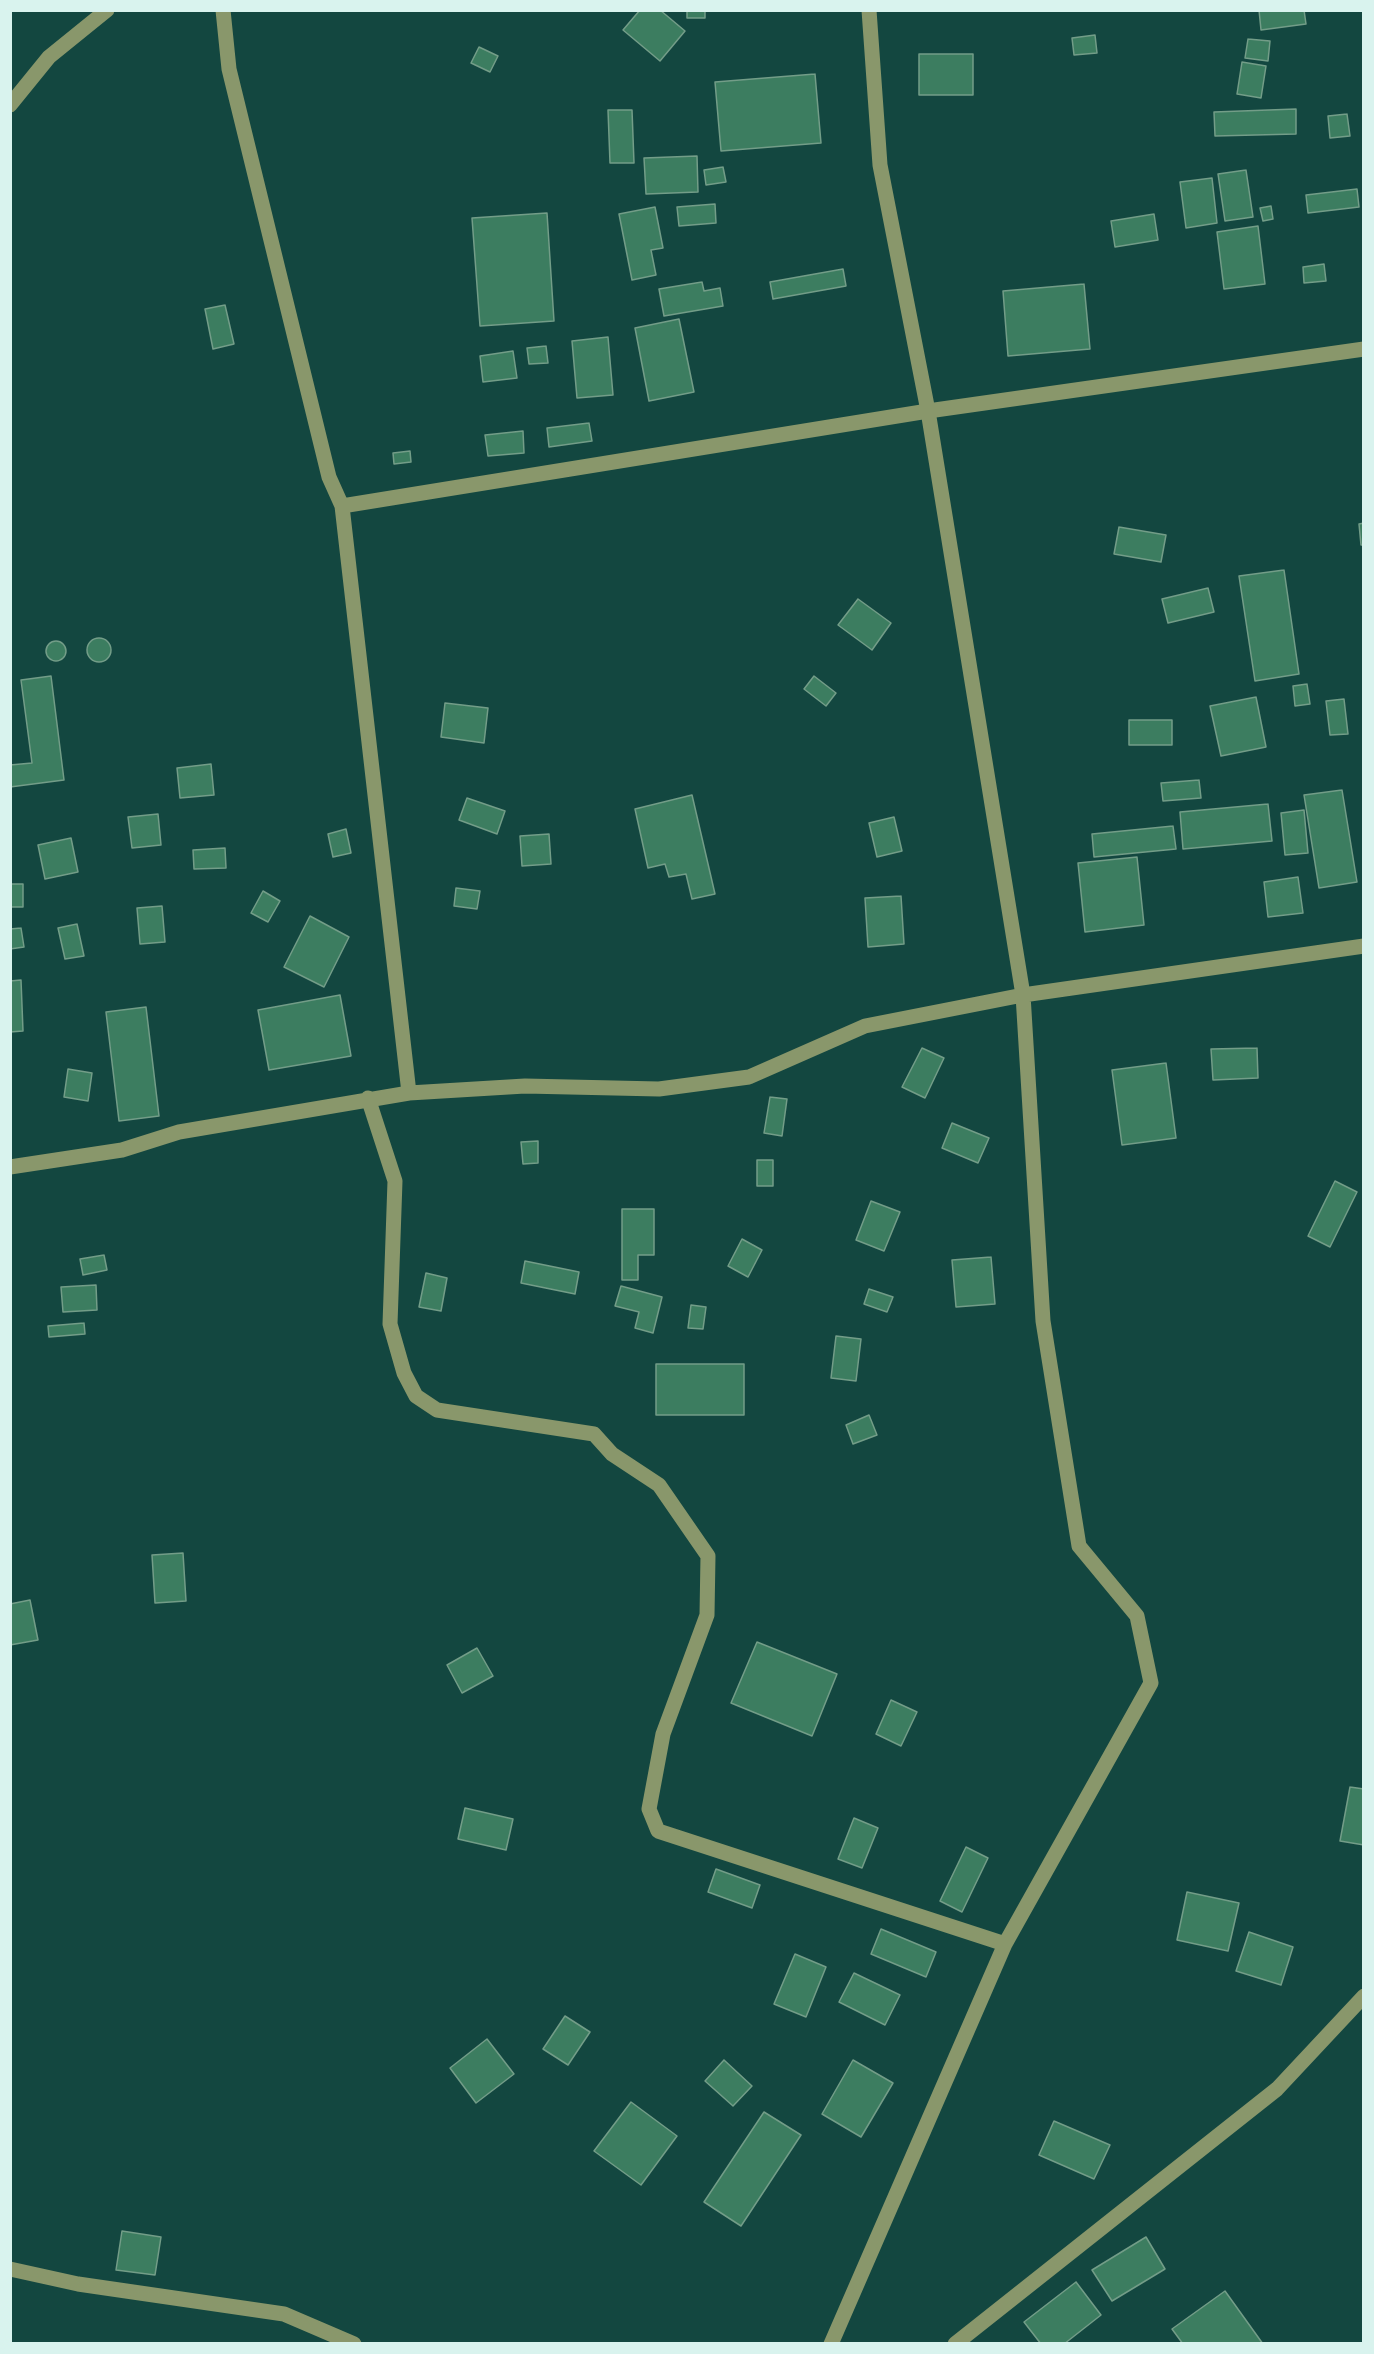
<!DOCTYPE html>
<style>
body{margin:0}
#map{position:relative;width:1374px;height:2354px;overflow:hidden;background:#134740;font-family:"Times New Roman",serif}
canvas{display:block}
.frame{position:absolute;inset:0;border:12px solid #d9f3ee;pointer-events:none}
</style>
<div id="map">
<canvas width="1374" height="2354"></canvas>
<div class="frame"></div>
</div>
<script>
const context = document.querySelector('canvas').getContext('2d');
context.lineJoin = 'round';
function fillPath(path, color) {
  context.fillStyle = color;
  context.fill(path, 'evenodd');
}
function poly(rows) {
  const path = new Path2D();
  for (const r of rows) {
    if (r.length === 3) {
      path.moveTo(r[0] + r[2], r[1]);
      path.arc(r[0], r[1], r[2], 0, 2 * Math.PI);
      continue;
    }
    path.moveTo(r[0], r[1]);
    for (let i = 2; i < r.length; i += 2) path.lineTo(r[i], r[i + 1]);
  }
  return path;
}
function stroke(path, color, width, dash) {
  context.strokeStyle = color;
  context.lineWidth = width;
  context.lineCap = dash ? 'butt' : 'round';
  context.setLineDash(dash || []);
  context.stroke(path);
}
const building = poly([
 [640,10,660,10,685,31,660,61,623,30,640,10],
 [687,10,705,10,705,18,687,18,687,10],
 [1259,10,1304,10,1306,24,1261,30,1259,10],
 [1095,35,1097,53,1074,55,1072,38,1095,35],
 [1248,39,1270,41,1268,61,1245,58,1248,39],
 [479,47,498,56,490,72,471,63,479,47],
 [919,54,973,54,973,95,919,95,919,54],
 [1242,62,1266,66,1261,98,1237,94,1242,62],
 [815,74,821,143,721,151,715,82,815,74],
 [1296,109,1296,134,1215,136,1214,112,1296,109],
 [608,110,632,110,634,163,610,163,608,110],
 [1347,114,1350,136,1330,138,1328,116,1347,114],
 [697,156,698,192,646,194,644,158,697,156],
 [723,167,726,182,706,185,704,170,723,167],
 [1246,170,1253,217,1225,221,1218,174,1246,170],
 [1212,178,1217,223,1186,228,1180,182,1212,178],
 [1357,189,1359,207,1308,213,1306,195,1357,189],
 [715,204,716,223,679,226,677,207,715,204],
 [1271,206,1273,219,1263,221,1260,208,1271,206],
 [655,207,663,248,651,250,656,275,632,280,619,214,655,207],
 [547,213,554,321,480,326,472,218,547,213],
 [1154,214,1158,240,1115,247,1111,221,1154,214],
 [1258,226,1265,284,1224,289,1217,232,1258,226],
 [1324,264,1326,281,1304,283,1303,267,1324,264],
 [843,269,846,286,773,299,770,282,843,269],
 [702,282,704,291,720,288,723,306,664,316,659,289,702,282],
 [1084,284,1090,349,1008,356,1003,291,1084,284],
 [225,305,234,344,213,349,205,309,225,305],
 [679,319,694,392,649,401,635,328,679,319],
 [608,337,613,395,577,398,572,341,608,337],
 [546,346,548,363,529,364,527,348,546,346],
 [513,351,517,378,483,382,480,356,513,351],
 [589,423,592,441,549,447,547,428,589,423],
 [523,431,524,453,488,456,485,435,523,431],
 [410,451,411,462,394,464,393,453,410,451],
 [1364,523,1364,545,1361,545,1359,524,1364,523],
 [1119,527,1166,535,1161,562,1114,554,1119,527],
 [1284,570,1299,674,1255,681,1239,576,1284,570],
 [1208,588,1214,612,1168,623,1162,599,1208,588],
 [858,599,891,623,872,650,838,625,858,599],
 [99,650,12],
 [56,651,10],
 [51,676,64,780,10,787,10,765,32,763,21,680,51,676],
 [814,676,836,693,826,706,804,689,814,676],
 [1307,684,1310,704,1295,706,1293,686,1307,684],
 [1256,697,1266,747,1221,756,1210,706,1256,697],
 [1344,699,1348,734,1330,735,1326,701,1344,699],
 [445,703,488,708,484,743,441,737,445,703],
 [1129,720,1172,720,1172,745,1129,745,1129,720],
 [211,764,214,795,180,798,177,768,211,764],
 [1199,780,1201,798,1163,801,1161,783,1199,780],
 [1342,790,1357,882,1319,888,1304,795,1342,790],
 [692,795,715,894,692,899,686,874,669,877,665,864,648,868,635,809,692,795],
 [467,798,505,811,497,834,459,820,467,798],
 [1268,804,1272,841,1183,849,1180,812,1268,804],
 [1304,810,1308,853,1285,855,1281,813,1304,810],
 [158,814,161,845,132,848,128,817,158,814],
 [894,817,902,851,877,857,869,823,894,817],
 [1173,826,1176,849,1094,857,1092,834,1173,826],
 [346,829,351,853,333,857,328,834,346,829],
 [549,834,551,864,522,866,520,836,549,834],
 [71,838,78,872,45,879,38,845,71,838],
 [225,848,226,868,194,869,193,850,225,848],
 [1137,857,1144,925,1085,932,1078,863,1137,857],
 [1298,877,1303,913,1268,917,1264,882,1298,877],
 [10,884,23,884,23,907,10,907,10,884],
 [456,888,480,891,477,909,454,906,456,888],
 [263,891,280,901,268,922,251,913,263,891],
 [901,896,904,944,868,947,865,898,901,896],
 [162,906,165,942,140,944,137,908,162,906],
 [310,916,349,937,324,987,284,967,310,916],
 [77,924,84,956,65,959,58,928,77,924],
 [21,928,24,947,10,949,10,929,21,928],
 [21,980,23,1031,10,1032,10,981,21,980],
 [340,995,351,1056,269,1070,258,1010,340,995],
 [146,1007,159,1116,119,1121,106,1012,146,1007],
 [922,1048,944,1058,925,1098,902,1087,922,1048],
 [1257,1048,1258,1078,1213,1080,1211,1049,1257,1048],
 [1166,1063,1176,1138,1122,1145,1112,1070,1166,1063],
 [68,1069,92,1073,88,1101,64,1097,68,1069],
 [770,1097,787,1099,782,1136,764,1133,770,1097],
 [952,1123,989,1138,978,1163,942,1148,952,1123],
 [538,1141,538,1163,523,1164,521,1142,538,1141],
 [757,1160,773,1160,773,1186,757,1186,757,1160],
 [1335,1181,1357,1192,1330,1247,1308,1236,1335,1181],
 [871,1201,900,1212,884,1251,856,1240,871,1201],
 [622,1209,654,1209,654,1255,638,1255,638,1280,622,1280,622,1209],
 [742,1239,762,1250,748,1277,728,1266,742,1239],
 [104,1255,107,1270,83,1275,80,1259,104,1255],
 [991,1257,995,1304,956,1307,952,1260,991,1257],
 [525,1261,579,1272,575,1294,521,1283,525,1261],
 [426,1273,447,1278,441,1311,419,1307,426,1273],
 [96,1285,97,1310,63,1312,61,1287,96,1285],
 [621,1286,662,1297,653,1333,635,1328,639,1312,615,1306,621,1286],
 [869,1289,893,1297,887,1312,864,1304,869,1289],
 [691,1305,706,1307,703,1329,688,1328,691,1305],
 [84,1323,85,1334,49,1337,48,1326,84,1323],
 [836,1336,861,1339,856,1381,831,1378,836,1336],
 [656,1364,744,1364,744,1415,656,1415,656,1364],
 [869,1415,877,1435,853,1444,846,1425,869,1415],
 [183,1553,186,1601,155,1603,152,1555,183,1553],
 [30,1600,38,1640,10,1645,10,1604,30,1600],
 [757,1642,837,1674,812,1736,731,1703,757,1642],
 [477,1648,493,1676,462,1693,447,1665,477,1648],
 [891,1700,917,1712,901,1746,876,1734,891,1700],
 [1350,1787,1364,1789,1364,1845,1340,1841,1350,1787],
 [465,1808,513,1819,506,1850,458,1839,465,1808],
 [854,1818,878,1828,862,1868,838,1859,854,1818],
 [966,1847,988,1858,962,1912,940,1901,966,1847],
 [716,1869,760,1885,752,1908,708,1892,716,1869],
 [1187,1892,1239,1903,1228,1951,1177,1940,1187,1892],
 [881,1929,936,1952,926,1977,871,1954,881,1929],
 [1249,1932,1293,1947,1281,1985,1236,1971,1249,1932],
 [795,1954,826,1967,806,2017,774,2004,795,1954],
 [854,1973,900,1995,885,2025,839,2002,854,1973],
 [565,2016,590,2032,568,2065,543,2049,565,2016],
 [487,2039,514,2074,476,2103,450,2068,487,2039],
 [724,2060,752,2086,733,2106,705,2081,724,2060],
 [853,2060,893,2083,861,2137,822,2114,853,2060],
 [631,2102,677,2136,641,2185,594,2151,631,2102],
 [764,2112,801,2135,741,2226,704,2202,764,2112],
 [1054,2121,1110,2145,1094,2179,1039,2155,1054,2121],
 [122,2231,161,2237,155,2275,116,2270,122,2231],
 [1146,2237,1165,2269,1112,2301,1092,2270,1146,2237],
 [1076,2282,1101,2315,1064,2344,1041,2344,1024,2322,1076,2282],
 [1225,2291,1263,2344,1183,2344,1172,2329,1225,2291]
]);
const minor = poly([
 [223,10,229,69,329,477,342,506,409,1093],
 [10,105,49,57,107,10],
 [342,506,928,411,1364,349],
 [368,1098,395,1181,390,1324,404,1373,416,1396,437,1410,594,1434,612,1454,659,1485,708,1556,707,1615,663,1734,649,1809,658,1831,1005,1944],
 [10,1167,122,1150,179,1132,409,1093,525,1086,659,1089,749,1077,865,1026,1023,995,1364,946],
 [10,2269,78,2284,284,2314,354,2344],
 [831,2344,1005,1944,1151,1683,1137,1616,1079,1546,1043,1321,1023,995,928,411,880,165,869,10],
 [955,2344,1277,2089,1364,1996]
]);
fillPath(building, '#3c7d60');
stroke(building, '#739d88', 1.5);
stroke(minor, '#89976b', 15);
</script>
